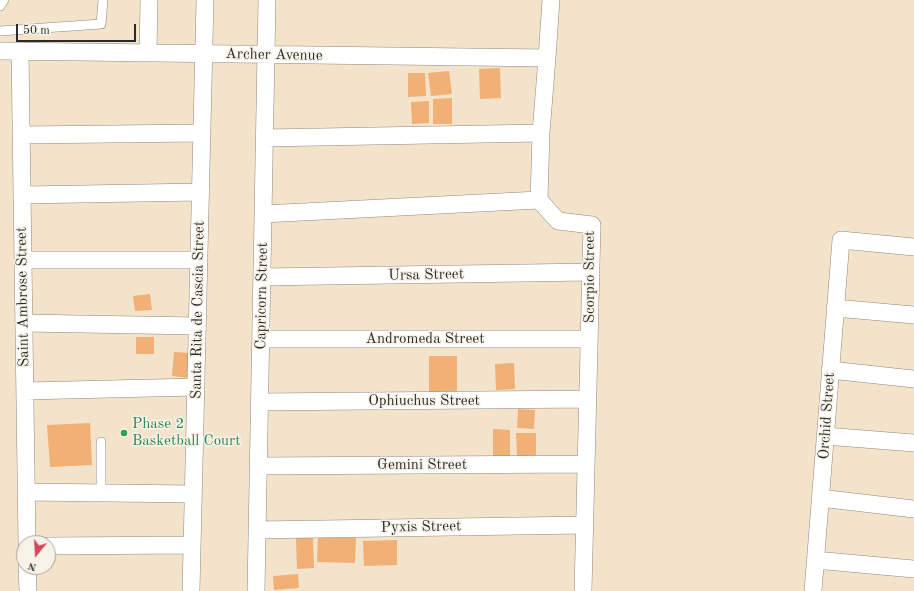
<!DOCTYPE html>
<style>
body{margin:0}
#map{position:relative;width:914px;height:591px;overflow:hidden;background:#f4e3cb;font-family:"Old Standard TT",serif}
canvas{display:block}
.north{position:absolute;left:16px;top:535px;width:40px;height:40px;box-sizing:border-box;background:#f7f3e8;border:1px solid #a5a39c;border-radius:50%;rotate:198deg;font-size:11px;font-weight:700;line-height:16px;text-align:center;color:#2b2b2b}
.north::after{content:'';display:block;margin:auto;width:14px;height:18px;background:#d1495b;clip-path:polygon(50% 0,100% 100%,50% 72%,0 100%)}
.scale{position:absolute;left:16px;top:24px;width:120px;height:18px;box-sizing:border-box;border:2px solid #2b2b2b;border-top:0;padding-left:5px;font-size:12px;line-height:14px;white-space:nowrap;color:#2b2b2b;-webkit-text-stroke:3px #f7f3e8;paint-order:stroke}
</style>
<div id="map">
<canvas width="914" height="591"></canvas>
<div class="north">N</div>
<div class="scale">50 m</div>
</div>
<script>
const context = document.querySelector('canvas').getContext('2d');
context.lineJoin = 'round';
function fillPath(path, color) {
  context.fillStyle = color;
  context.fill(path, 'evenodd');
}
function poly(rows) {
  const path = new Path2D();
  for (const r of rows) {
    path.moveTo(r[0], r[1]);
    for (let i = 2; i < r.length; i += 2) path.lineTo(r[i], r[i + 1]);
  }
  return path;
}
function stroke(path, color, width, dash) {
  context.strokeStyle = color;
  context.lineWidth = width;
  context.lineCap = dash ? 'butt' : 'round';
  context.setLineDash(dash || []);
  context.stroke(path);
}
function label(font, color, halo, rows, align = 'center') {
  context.font = font + ' "Old Standard TT",serif';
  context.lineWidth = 3;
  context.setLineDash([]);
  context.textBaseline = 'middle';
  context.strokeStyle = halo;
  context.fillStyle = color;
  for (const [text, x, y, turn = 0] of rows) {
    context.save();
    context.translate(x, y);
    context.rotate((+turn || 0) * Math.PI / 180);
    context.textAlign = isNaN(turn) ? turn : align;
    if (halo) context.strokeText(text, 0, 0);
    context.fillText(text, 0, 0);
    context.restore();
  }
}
const building = poly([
 [500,68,501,98,480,99,479,69],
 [449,71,452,94,431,96,428,73],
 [408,73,425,73,426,96,408,97],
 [452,98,452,124,433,124,433,99],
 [429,101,429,123,412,124,411,102],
 [150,294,152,310,135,311,133,296],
 [136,337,154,337,154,354,136,354],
 [174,352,191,353,189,378,172,376],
 [429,356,457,356,457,395,429,395],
 [514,363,515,389,496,390,495,364],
 [518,409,535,410,534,429,517,428],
 [90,423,92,465,50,467,47,425],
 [493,429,510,430,510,457,493,456],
 [516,433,536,433,536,456,517,456],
 [318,537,356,538,355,563,317,562],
 [296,538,313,538,314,568,297,569],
 [397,540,397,565,364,566,363,541],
 [298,574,299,588,274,590,273,576]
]);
const service = poly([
 [0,6,4,0],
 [0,31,101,24,103,0],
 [101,493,101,442]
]);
const minor = poly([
 [551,0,547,58,541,133,539,200,558,221,592,225,583,591],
 [0,51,547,58],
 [20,51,27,543],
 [148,53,149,0],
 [21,135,202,133],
 [265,138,541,133],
 [22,195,201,192],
 [263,214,539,200],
 [23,260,199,260],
 [262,277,591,272],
 [835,308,914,315],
 [24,323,197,326],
 [261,339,589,339],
 [830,370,914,379],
 [25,391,196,387],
 [260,402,587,399],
 [825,436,914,443],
 [258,466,586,464],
 [26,492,193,494],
 [820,498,914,509],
 [257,530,584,525],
 [48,546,192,545],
 [815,560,914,569],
 [27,567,28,591],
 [191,591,205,0],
 [256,591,267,0],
 [813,591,841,240,914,247]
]);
const markers = [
 [124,433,4,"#2e9e5b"]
];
const streetNames = [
 ["Archer Avenue",274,55,1],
 ["Ursa Street",426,275,-1],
 ["Scorpio Street",590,277,-90],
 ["Capricorn Street",262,296,-89],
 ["Saint Ambrose Street",23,297,-91],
 ["Santa Rita de Cascia Street",198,310,-89],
 ["Andromeda Street",425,339],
 ["Ophiuchus Street",424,401],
 ["Orchid Street",827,416,-86],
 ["Gemini Street",422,465],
 ["Pyxis Street",421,527,-1]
];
const leisureNames = [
 ["Phase 2",132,424],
 ["Basketball Court",132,441]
];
fillPath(building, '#f0b076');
stroke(service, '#90877b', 10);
stroke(minor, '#90877b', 18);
stroke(service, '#fff', 9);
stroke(minor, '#fff', 17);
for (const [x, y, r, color] of markers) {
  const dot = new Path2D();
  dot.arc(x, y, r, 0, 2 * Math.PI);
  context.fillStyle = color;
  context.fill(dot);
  stroke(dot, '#f7f3e8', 1.5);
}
label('15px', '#2b2b2b', '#f7f3e8', streetNames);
label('15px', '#27864d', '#f7f3e8', leisureNames, 'left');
</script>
